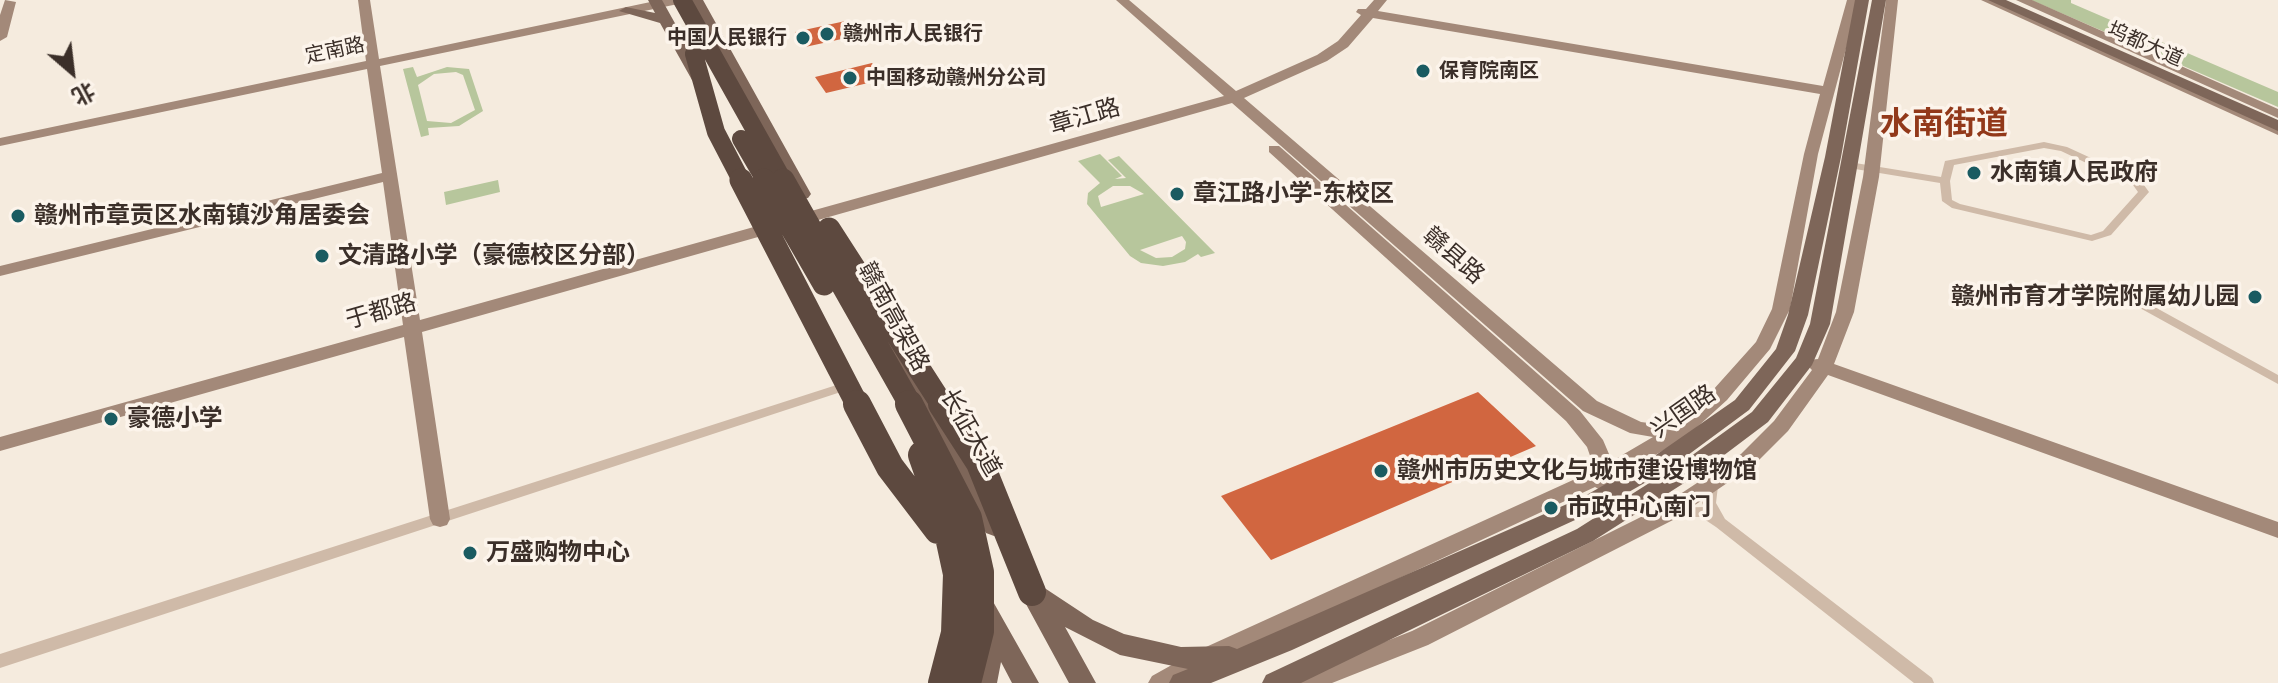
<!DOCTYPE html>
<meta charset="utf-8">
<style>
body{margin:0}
#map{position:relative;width:2278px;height:683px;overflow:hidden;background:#f5ebde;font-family:"Fira Sans Condensed","Noto Sans SC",sans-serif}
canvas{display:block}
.north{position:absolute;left:32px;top:32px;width:80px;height:80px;-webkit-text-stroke:6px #fcf4eb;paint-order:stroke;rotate:152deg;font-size:22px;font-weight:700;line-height:32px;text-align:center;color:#3b2f29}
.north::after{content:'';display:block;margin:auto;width:28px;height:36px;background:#3b2f29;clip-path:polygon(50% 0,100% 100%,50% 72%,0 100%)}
</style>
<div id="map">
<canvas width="2278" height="683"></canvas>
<div class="north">北</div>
</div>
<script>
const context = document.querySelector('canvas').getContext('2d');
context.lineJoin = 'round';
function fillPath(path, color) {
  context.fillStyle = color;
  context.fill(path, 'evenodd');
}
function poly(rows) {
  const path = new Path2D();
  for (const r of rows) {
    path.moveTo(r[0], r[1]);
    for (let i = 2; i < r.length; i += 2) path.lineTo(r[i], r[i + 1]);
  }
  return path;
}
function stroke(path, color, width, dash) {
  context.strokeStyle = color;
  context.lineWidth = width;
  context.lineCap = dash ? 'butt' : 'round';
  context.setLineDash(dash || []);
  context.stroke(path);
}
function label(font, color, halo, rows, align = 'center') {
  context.font = font + ' "Fira Sans Condensed","Noto Sans SC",sans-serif';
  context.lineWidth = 7;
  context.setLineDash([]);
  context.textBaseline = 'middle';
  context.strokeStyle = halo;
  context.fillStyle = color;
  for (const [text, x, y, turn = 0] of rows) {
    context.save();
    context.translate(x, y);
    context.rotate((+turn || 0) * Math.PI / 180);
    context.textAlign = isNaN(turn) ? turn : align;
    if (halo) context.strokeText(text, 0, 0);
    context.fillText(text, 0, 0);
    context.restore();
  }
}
const green = poly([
 [2031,0,2071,0,2071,3,2278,92,2278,107],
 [413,67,417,77,447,67,469,69,483,111,459,126,428,128,429,135,421,137,403,69],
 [456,72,463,75,475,110,451,123,427,121,418,85,434,74],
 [1100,154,1122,176,1115,179,1126,178,1108,160,1119,156,1215,253,1201,257,1198,254,1185,262,1163,266,1141,263,1130,256,1087,204,1088,193,1100,183,1078,161],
 [1113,186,1130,186,1144,194,1101,207,1098,196],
 [1182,236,1186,242,1185,249,1172,257,1156,258,1140,250],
 [498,180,500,192,446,205,444,192]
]);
const building = poly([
 [850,20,860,35,805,47,795,32],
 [872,63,885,79,826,93,815,77],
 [1478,392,1536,446,1271,560,1221,496]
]);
const street = poly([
 [2044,142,2067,147,2141,181,2149,192,2111,235,2092,241,1952,208,1942,201,1940,183,1849,168,1844,165,1849,162,1941,177,1945,161,2044,142],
 [2044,148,2061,151,2133,185,2138,192,2103,231,2091,235,1960,204,1952,200,1950,181,1954,165,2044,148],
 [2113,284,2278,375,2278,384,2109,291,2107,288,2113,284],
 [849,381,855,385,853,388,0,668,0,654,849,381],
 [1711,481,1716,482,1718,486,1716,503,1725,519,1932,678,1934,683,1914,683,1716,527,1701,517,1667,517,1665,513,1667,509,1672,508,1704,507,1702,503,1704,486,1706,482,1711,481]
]);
const secondary = poly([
 [5,0,16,2,7,37,0,41,0,15,5,0],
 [358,0,370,0,379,59,660,0,684,0,678,4,380,66,420,320,1224,96,1116,0,1129,0,1236,91,1317,55,1338,41,1361,15,1356,12,1358,9,1366,9,1374,0,1387,0,1378,11,1823,86,1847,0,1859,0,1818,154,1790,309,1770,349,1727,400,1684,439,1615,477,1611,489,1604,492,1595,487,1211,666,1181,683,1148,683,1152,676,1195,652,1595,470,1587,447,1566,421,1269,152,1269,146,1279,146,1580,411,1603,440,1612,461,1653,437,1630,433,1583,411,1232,103,422,332,450,519,447,525,440,527,433,525,430,519,404,337,0,451,0,437,403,325,383,182,0,276,0,266,382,173,367,69,0,146,0,138,366,61,358,0],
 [1373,18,1820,94,1804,154,1772,309,1756,342,1713,390,1671,426,1641,422,1597,401,1244,98,1327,61,1348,47,1373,18],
 [1886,0,1898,0,1879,177,1854,312,1834,364,2278,522,2278,538,1828,375,1788,431,1755,464,1673,520,1428,645,1332,683,1294,683,1298,676,1412,631,1659,508,1741,454,1774,421,1812,370,1806,364,1809,360,1818,359,1836,312,1863,177,1886,0],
 [1981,0,1997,0,2278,126,2278,135,1981,0],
 [2016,0,2032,0,2278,109,2278,118,2016,0]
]);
const primary = poly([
 [648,0,662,0,705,77,702,80,692,80,660,23,619,11,626,7,655,13,648,0],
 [689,0,703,0,811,194,808,198,802,199,793,194,689,0],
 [1855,0,1869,0,1841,157,1808,315,1795,351,1749,410,1669,469,1599,509,1292,650,1211,683,1169,683,1173,675,1188,669,1120,655,1065,627,1096,683,1069,683,1014,582,1017,575,1026,572,1035,575,1040,585,1093,620,1124,634,1181,647,1229,646,1237,649,1583,497,1653,457,1735,400,1776,349,1788,315,1825,157,1855,0],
 [1872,0,1886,0,1830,324,1812,365,1768,422,1703,471,1593,541,1301,683,1262,683,1266,675,1577,529,1687,459,1752,412,1796,358,1810,324,1872,0],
 [1988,0,2006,0,2278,120,2278,131,1988,0],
 [888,336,898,343,1002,521,1006,527,1002,533,994,536,986,533,878,343,888,336],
 [982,595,991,598,1039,683,1012,683,1001,662,997,683,971,683,977,651,978,620,970,605,973,598,982,595]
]);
const highwayBridgeFar2 = poly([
 [682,0,784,182],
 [694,54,716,132,742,182],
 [741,139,766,182]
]);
const highwayBridgeFar1 = poly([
 [741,180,858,406],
 [764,180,824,284],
 [783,180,911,406],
 [829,229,943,406]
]);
const highwayBridge = poly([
 [857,404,890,467,938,530],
 [909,404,968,518,980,572,980,631,967,683],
 [942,404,980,463,1032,592],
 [922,455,946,523,957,574,955,633,942,683]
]);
const markers = [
 [827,34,8,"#1a5b61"],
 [803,38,8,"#1a5b61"],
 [1423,71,8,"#1a5b61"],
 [850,78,8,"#1a5b61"],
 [1974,173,8,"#1a5b61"],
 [1177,194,8,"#1a5b61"],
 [18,216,8,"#1a5b61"],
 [322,256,8,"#1a5b61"],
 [2255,297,8,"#1a5b61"],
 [111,419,8,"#1a5b61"],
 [1381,471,8,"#1a5b61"],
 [1551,508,8,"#1a5b61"],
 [470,553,8,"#1a5b61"]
];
const farPoinames = [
 ["赣州市人民银行",843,34],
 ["中国人民银行",787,38,"right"],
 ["保育院南区",1439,71],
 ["中国移动赣州分公司",866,78]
];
const farStreetnames = [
 ["坞都大道",2145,45,24],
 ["定南路",335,51,-12]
];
const streetNames = [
 ["章江路",1085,117,-16],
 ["赣县路",1453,256,41],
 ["于都路",381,312,-16],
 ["赣南高架路",893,317,61],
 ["兴国路",1684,412,-35],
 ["长征大道",970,433,60]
];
const poiNames = [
 ["水南镇人民政府",1990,173],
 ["章江路小学-东校区",1193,194],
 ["赣州市章贡区水南镇沙角居委会",34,216],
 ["文清路小学（豪德校区分部）",338,256],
 ["赣州市育才学院附属幼儿园",2239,297,"right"],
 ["豪德小学",127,419],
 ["赣州市历史文化与城市建设博物馆",1397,471],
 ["市政中心南门",1567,508],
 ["万盛购物中心",486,553]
];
const districtNames = [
 ["水南街道",1944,125]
];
fillPath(green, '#b7c69c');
fillPath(building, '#d16640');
fillPath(street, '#cfbaa8');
fillPath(secondary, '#a38979');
fillPath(primary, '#7e6659');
stroke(highwayBridgeFar2, '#5d493f', 18);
stroke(highwayBridgeFar1, '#5d493f', 23);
stroke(highwayBridge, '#5d493f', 28);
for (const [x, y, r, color] of markers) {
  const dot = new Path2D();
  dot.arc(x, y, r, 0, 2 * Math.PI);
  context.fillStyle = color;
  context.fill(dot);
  stroke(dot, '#fcf4eb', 3);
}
label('bold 20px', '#3b2f29', '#fcf4eb', farPoinames, 'left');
label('20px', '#3b2f29', '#fcf4eb', farStreetnames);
label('24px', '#3b2f29', '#fcf4eb', streetNames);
label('bold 24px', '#3b2f29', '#fcf4eb', poiNames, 'left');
label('bold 32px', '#92391a', '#fcf4eb', districtNames);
</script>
